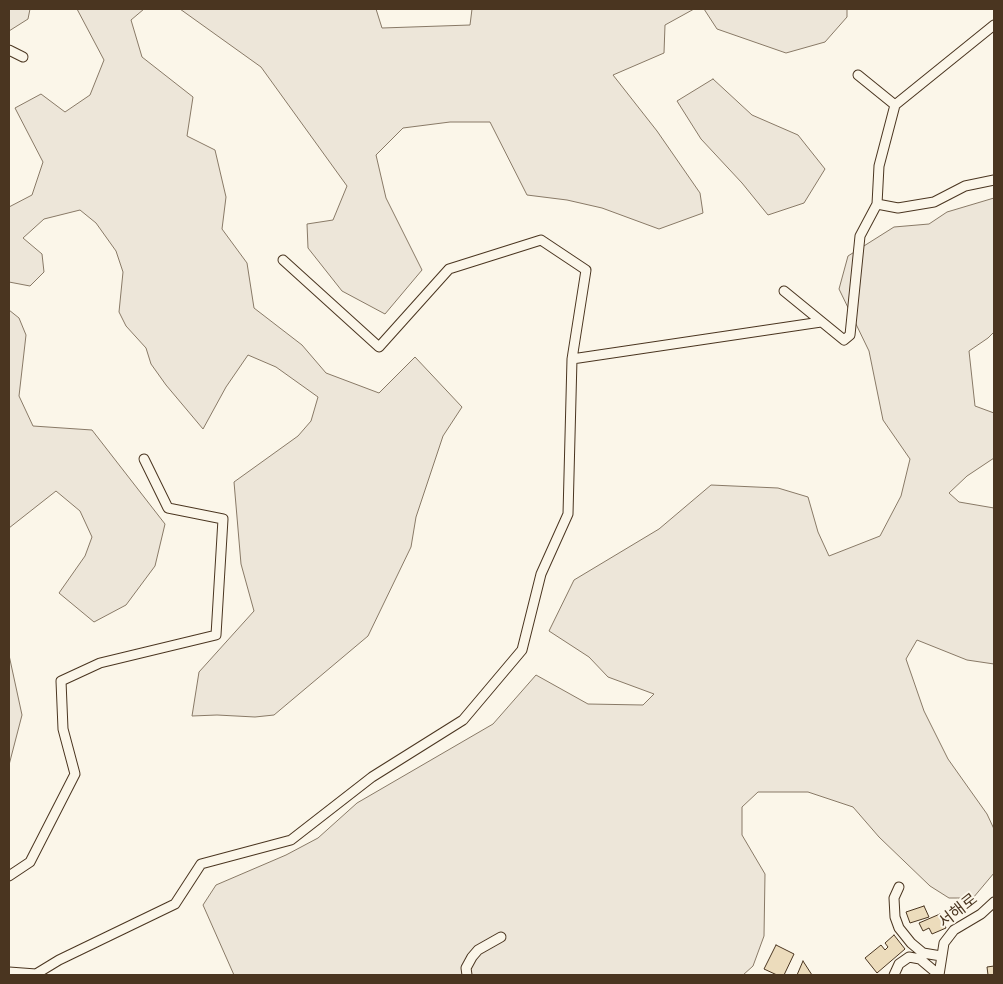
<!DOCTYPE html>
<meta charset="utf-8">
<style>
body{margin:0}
#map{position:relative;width:1003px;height:984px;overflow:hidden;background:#fbf6e9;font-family:"IBM Plex Sans",sans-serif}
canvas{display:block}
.frame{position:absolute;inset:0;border:10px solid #4a3520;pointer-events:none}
</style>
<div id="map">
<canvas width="1003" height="984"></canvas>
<div class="frame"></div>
</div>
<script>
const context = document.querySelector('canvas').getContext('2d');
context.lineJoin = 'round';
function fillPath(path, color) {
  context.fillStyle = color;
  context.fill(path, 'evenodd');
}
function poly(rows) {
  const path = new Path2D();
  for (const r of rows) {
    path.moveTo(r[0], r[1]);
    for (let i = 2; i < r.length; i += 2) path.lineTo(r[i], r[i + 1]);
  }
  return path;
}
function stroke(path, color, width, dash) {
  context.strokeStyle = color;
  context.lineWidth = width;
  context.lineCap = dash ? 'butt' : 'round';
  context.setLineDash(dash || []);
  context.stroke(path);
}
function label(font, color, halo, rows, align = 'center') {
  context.font = font + ' "IBM Plex Sans","Noto Sans KR",sans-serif';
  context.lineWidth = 4;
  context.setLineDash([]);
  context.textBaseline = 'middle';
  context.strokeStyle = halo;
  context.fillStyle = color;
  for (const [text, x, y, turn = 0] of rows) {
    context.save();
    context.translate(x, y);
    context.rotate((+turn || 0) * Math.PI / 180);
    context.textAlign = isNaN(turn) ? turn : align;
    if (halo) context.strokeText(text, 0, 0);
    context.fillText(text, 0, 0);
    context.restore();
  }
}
const green = poly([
 [9,9,30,9,28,19,9,31,9,9],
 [77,9,144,9,131,20,142,57,193,97,187,136,215,150,226,197,222,229,247,263,254,308,302,345,326,373,379,393,415,357,462,407,443,436,416,517,411,547,368,636,274,715,255,717,217,715,192,716,199,672,254,611,241,564,234,482,298,436,311,421,318,397,276,367,248,355,226,387,203,429,166,385,151,364,146,348,126,326,119,312,123,272,116,251,96,223,80,210,44,219,23,238,42,254,44,272,30,286,9,282,9,207,32,195,43,162,15,108,41,94,65,112,90,95,104,60,77,9],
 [180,9,376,9,382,28,470,25,472,9,694,9,665,25,664,53,613,75,657,131,700,193,703,213,659,229,602,208,567,200,527,195,490,122,450,122,403,128,376,155,386,198,422,270,385,314,342,291,308,248,307,224,333,220,347,186,261,67,180,9],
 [704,9,847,9,847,17,825,42,786,53,717,29,704,9],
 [713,79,752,115,798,135,825,169,804,203,768,215,742,183,701,139,677,101,713,79],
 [994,198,994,332,988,338,969,351,975,406,994,413,994,458,967,476,949,493,959,502,994,508,994,664,967,660,917,640,906,659,924,711,948,759,987,814,994,829,994,873,973,898,949,898,930,886,879,837,853,807,808,792,758,792,742,807,742,835,765,874,764,936,753,966,743,975,234,975,203,905,216,885,286,855,318,838,357,803,493,724,536,675,588,704,643,705,654,694,608,677,589,657,549,631,574,580,659,529,711,485,778,488,808,497,818,532,829,556,880,536,901,496,910,459,883,420,869,351,839,289,848,256,894,227,929,224,947,212,994,198],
 [9,310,19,318,26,335,19,396,33,426,92,430,165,524,155,566,126,605,94,622,59,593,85,556,92,537,80,511,56,491,9,528,9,310],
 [9,655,22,715,9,765,9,655]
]);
const building = poly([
 [924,906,929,917,910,923,906,912,924,906],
 [940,914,946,928,932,934,929,928,923,931,919,923,940,914],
 [894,935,905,949,877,973,865,958,881,945,885,950,888,947,885,943,894,935],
 [776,945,794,954,784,975,777,975,764,969,776,945],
 [803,961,812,975,797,975,803,961],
 [994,966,994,975,988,975,987,967,994,966]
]);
const minor = poly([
 [9,50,23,57],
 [858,75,895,105],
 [877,204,898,208,934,202,965,186,994,180],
 [784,291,844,340,850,335,860,236,877,204,879,166,895,105,994,25],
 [572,359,821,322],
 [9,876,30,862,75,774,63,729,61,681,100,663,216,635,223,519,168,508,144,459],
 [899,887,894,898,895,917,899,928,911,943,923,953,941,956],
 [9,972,36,974,59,960,175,904,201,864,291,840,372,777,463,720,522,650,541,574,568,514,572,359,586,270,541,240,449,269,379,347,283,260],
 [467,975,466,968,472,957,478,950,501,937],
 [894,975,899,964,909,957,920,959,939,975],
 [939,975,944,943,954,930,981,914,994,902]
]);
const streetNames = [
 ["서해로",958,911,-38]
];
fillPath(green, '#ede6d9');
stroke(green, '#887966', 1);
fillPath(building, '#ecdcbc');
stroke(building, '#4a3520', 1);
stroke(minor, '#4a3520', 11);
stroke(minor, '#fbf6e9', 9);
label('16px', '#4a3520', '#fbf6e9', streetNames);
</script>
